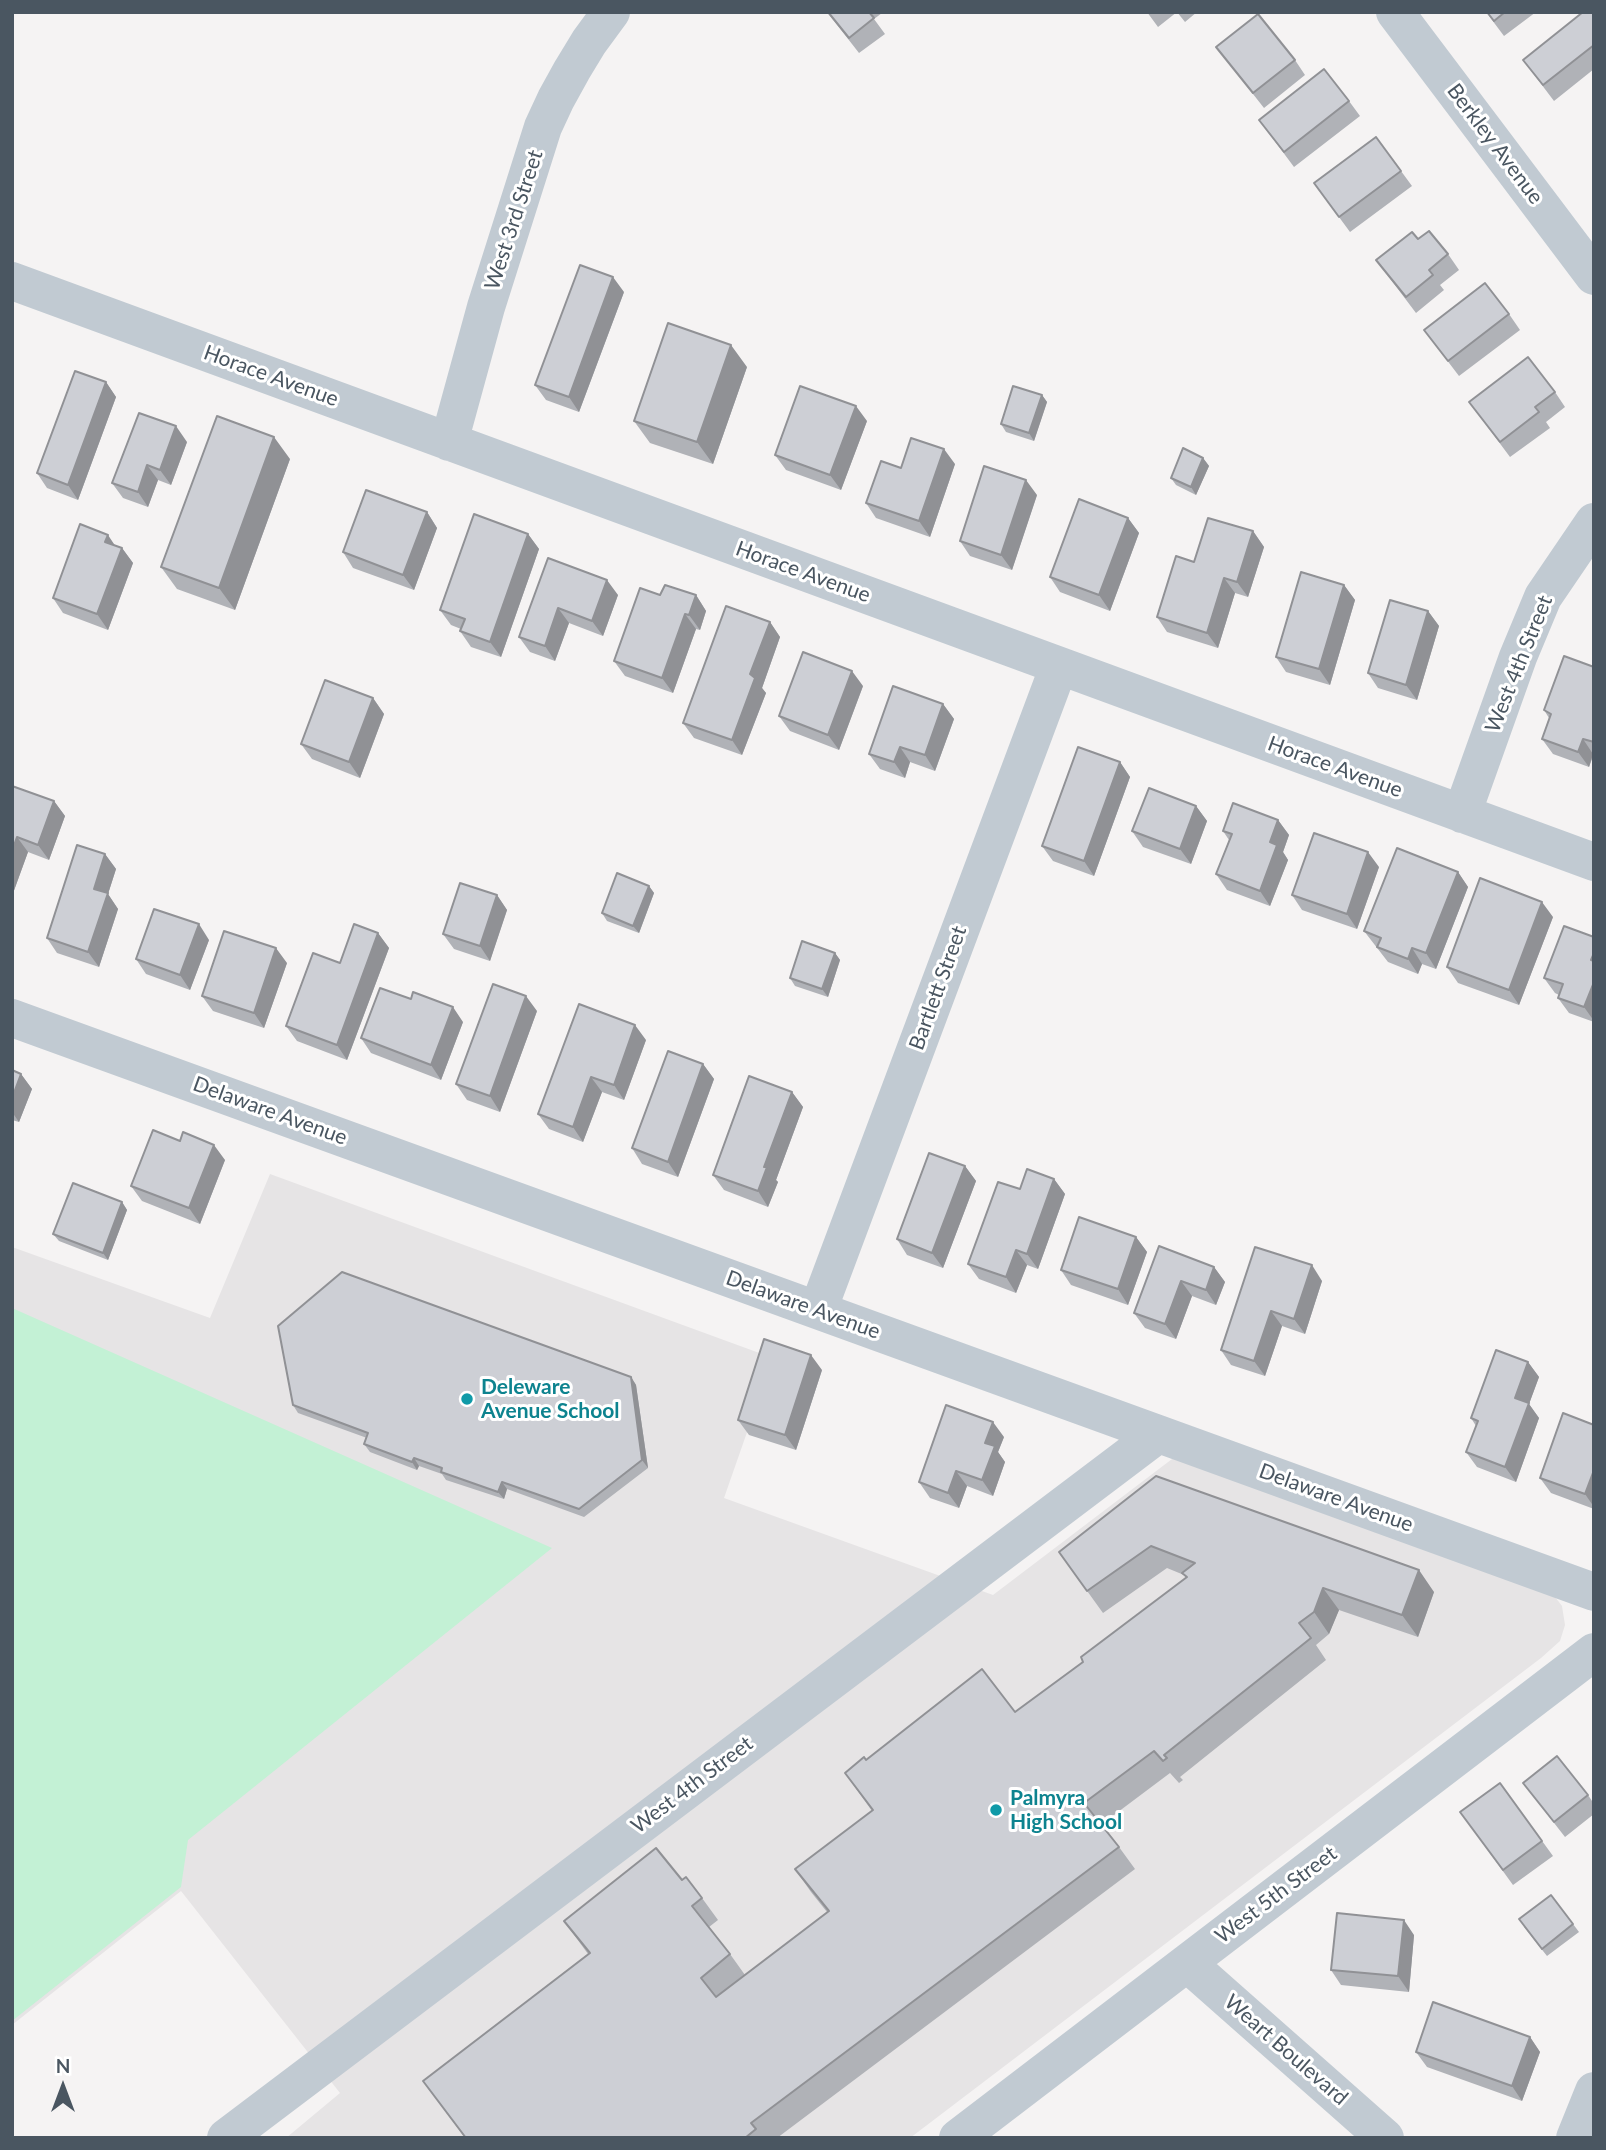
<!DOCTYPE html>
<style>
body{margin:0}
#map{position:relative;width:1606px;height:2150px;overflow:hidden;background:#f5f3f3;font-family:Lato,sans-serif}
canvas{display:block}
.frame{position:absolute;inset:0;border:14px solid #4a5661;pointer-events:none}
.north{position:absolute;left:28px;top:2052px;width:70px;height:70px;-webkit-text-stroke:5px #fff;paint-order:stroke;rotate:0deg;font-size:19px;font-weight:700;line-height:28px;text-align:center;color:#4a5661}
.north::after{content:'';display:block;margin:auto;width:24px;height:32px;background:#4a5661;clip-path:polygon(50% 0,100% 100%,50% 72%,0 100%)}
</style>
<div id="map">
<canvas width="1606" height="2150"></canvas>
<div class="frame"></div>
<div class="north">N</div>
</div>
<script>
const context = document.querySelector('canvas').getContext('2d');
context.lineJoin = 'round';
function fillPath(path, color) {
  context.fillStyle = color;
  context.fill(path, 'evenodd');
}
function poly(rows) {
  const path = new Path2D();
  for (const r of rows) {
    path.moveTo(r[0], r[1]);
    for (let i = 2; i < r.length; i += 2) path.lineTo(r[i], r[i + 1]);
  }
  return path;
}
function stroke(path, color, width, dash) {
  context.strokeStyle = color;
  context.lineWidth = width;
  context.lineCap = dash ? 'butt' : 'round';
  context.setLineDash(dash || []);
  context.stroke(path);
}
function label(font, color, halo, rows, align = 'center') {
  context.font = font + ' Lato,sans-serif';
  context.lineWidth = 6;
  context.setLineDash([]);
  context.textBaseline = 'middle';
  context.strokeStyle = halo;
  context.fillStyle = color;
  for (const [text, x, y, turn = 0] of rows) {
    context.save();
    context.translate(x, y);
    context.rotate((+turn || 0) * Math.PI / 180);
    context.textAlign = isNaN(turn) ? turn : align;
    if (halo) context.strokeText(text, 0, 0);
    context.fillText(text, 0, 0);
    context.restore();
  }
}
const education = poly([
 [270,1174,773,1358,724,1498,993,1595,1176,1456,1552,1593,1562,1606,1565,1625,1560,1641,1541,1658,910,2138,286,2138,340,2093,181,1891,12,2025,12,1247,210,1318]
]);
const green = poly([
 [12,1308,552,1548,188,1840,181,1887,12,2021]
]);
const minor = poly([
 [1395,12,1594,276],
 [12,281,1594,862],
 [449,442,486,307,543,127,556,99,572,70,589,42,611,12],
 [1462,814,1518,657,1543,597,1594,522],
 [12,1018,1594,1592],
 [818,1310,1059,666],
 [1187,1963,1385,2138],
 [226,2138,1158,1434],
 [958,2138,1594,1652],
 [1575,2138,1594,2091]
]);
const wall = poly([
 [827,12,881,12,882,13,874,19,885,34,859,53],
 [1147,12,1177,12,1158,27],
 [1177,12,1197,12,1185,22],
 [1486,12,1536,12,1504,36],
 [1594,12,1594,69,1554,101,1523,60],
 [1216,47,1295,60,1305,75,1264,108],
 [1349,101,1360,116,1294,167,1259,120],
 [1401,171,1412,186,1350,232,1314,183],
 [1448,254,1459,270,1440,285,1444,290,1416,313,1376,260],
 [624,292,579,412,546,400,535,385],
 [1509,314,1520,330,1459,376,1424,330],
 [747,367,713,464,650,443,634,421],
 [106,382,116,397,78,500,47,488,37,473],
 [1555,392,1565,407,1546,422,1550,428,1510,457,1469,402],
 [1042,395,1047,402,1034,441,1006,432,1001,424],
 [867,421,841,490,786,470,775,455],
 [187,442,171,485,158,480,148,507,123,498,112,483],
 [1203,458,1209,466,1196,495,1176,485,1171,478],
 [290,459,235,610,177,589,161,567],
 [955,464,930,537,876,518,866,503,901,468],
 [1037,495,1012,570,970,556,960,541],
 [427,512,437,528,414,590,353,568,343,552],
 [1128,518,1139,533,1110,611,1060,592,1050,577],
 [1253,531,1264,547,1248,597,1235,593,1218,648,1167,632,1157,617,1194,562],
 [528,534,539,549,501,657,471,647,460,631,461,629,451,625,440,610],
 [115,545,122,548,133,563,108,630,63,613,53,598],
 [548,558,618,595,603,636,569,623,555,661,530,652,519,637],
 [1344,585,1355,600,1330,685,1286,672,1276,657],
 [660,595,696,595,706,611,700,630,696,629,673,693,625,676,614,661],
 [1428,611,1439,626,1417,700,1378,688,1368,673],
 [770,622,780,637,762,688,766,693,742,755,694,738,683,723],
 [1594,667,1594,754,1589,767,1553,754,1542,739,1549,718,1544,710],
 [863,686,839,750,790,731,779,716],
 [373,698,384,714,360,778,312,759,301,744],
 [943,704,954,719,935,771,910,762,905,778,880,769,869,754],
 [1120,762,1130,777,1094,876,1053,861,1042,846],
 [12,786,54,801,65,816,49,860,28,852,12,896],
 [1196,806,1207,821,1191,864,1143,847,1132,831],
 [1278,820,1289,835,1283,852,1288,860,1270,906,1227,890,1216,874,1229,840,1223,831],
 [105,854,116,869,108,894,118,909,99,967,57,953,47,938],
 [1379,867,1357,929,1302,910,1292,895],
 [1458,872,1468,887,1436,969,1422,964,1418,974,1388,962,1364,931],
 [649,886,654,893,639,933,607,921,602,913],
 [497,895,507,910,490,961,454,949,443,934],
 [1553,917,1519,1005,1458,983,1447,967],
 [378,933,389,948,347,1060,297,1041,286,1026,340,963],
 [1594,937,1594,1022,1569,1013,1558,998,1559,995,1555,993,1544,978],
 [209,940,190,990,146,974,136,959],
 [835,953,840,960,828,997,795,986,790,978],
 [287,963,264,1028,213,1011,202,996],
 [537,1011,500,1112,467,1100,456,1084],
 [463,1022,441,1080,371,1053,361,1038],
 [646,1040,624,1100,602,1092,583,1142,549,1129,538,1114],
 [703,1064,714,1079,678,1177,642,1164,632,1148],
 [12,1070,21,1074,32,1089,19,1122,12,1120],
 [792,1092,803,1107,776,1180,778,1182,768,1207,724,1190,713,1175],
 [180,1141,225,1160,200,1224,142,1201,131,1186],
 [965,1166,976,1181,943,1268,907,1255,897,1239],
 [1054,1179,1065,1194,1038,1269,1027,1265,1016,1293,979,1279,968,1264,1020,1189],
 [122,1202,127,1210,108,1260,59,1241,53,1234],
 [1136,1237,1147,1252,1128,1305,1071,1285,1061,1270],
 [1159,1246,1214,1267,1225,1282,1216,1305,1192,1296,1176,1339,1145,1328,1134,1313],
 [1255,1247,1322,1281,1305,1334,1282,1326,1265,1376,1231,1365,1221,1350],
 [1528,1362,1539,1377,1529,1404,1539,1418,1516,1482,1477,1467,1466,1452,1476,1426,1471,1418],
 [822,1370,796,1450,749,1435,738,1420],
 [631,1377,636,1385,648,1468,584,1517,507,1489,504,1499,446,1480,442,1474,419,1466,417,1470,370,1452,364,1444,367,1438,298,1413,293,1405],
 [1594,1425,1594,1509,1551,1493,1540,1478],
 [1004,1437,998,1452,1005,1462,993,1496,967,1486,959,1508,930,1498,919,1482],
 [1156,1476,1434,1592,1418,1637,1339,1610,1329,1634,1316,1645,1326,1660,1180,1777,1183,1780,1179,1783,1170,1773,1102,1824,1119,1847,1135,1869,777,2138,465,2138,423,2081,588,1954,564,1921,682,1880,702,1898,718,1920,709,1927,730,1954,745,1975,827,1912,811,1892,795,1869,872,1811,845,1773,866,1760,1015,1712,1083,1662,1186,1578,1184,1575,1167,1568,1103,1613,1059,1552],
 [1500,1783,1553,1856,1513,1885,1460,1812],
 [1523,1783,1588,1795,1594,1804,1594,1814,1565,1837],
 [1573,1924,1579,1932,1547,1956,1524,1927],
 [1414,1935,1409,1992,1341,1985,1331,1970],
 [1530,2037,1540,2052,1522,2101,1427,2067,1416,2052]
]);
const shadedWall = poly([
 [613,277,624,292,579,412,569,397],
 [731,345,747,367,713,464,697,442],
 [106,382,116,397,78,500,68,485],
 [1042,395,1047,402,1034,441,1029,433],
 [856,406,867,421,841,490,830,475],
 [176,426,187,442,171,485,160,470],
 [274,437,290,459,235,610,219,588],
 [944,449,955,464,930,537,919,521],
 [1203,458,1209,466,1196,495,1191,487],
 [147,465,158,480,148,507,138,492],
 [1026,480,1037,495,1012,570,1001,555],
 [427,512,437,528,414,590,403,575],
 [1128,518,1139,533,1110,611,1099,595],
 [1253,531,1264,547,1248,597,1237,582],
 [528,534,539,549,501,657,490,642],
 [108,535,118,550,105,542],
 [122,548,133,563,108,630,97,614],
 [1224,578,1235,593,1218,648,1207,633],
 [607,580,618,595,603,636,592,621],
 [1344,585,1355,600,1330,685,1319,669],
 [696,595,706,611,700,630,689,615],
 [558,608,569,623,555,661,545,646],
 [1428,611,1439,626,1417,700,1406,685],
 [685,614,696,629,673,693,662,678],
 [770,622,780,637,762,688,766,693,742,755,732,740,750,674],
 [852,671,863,686,839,750,828,735],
 [373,698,384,714,360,778,349,762],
 [943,704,954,719,935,771,925,755],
 [1583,739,1593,754,1589,767,1578,752],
 [900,747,910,762,905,778,894,762],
 [1120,762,1130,777,1094,876,1084,861],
 [54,801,65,816,49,860,38,845],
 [1196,806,1207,821,1191,864,1180,849],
 [1278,820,1289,835,1283,852,1288,860,1270,906,1260,891,1270,842],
 [17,837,28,852,12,896,12,851],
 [1368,852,1379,867,1357,929,1347,914],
 [105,854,116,869,108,894,118,909,99,967,88,952,94,889],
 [1458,872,1468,887,1436,969,1426,953],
 [649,886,654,893,639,933,633,926],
 [497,895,507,910,490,961,480,946],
 [1542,902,1553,917,1519,1005,1509,990],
 [199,924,209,940,190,990,180,975],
 [378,933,389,948,347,1060,337,1045],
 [276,948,287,963,264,1028,254,1013],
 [1412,948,1422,964,1418,974,1408,959],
 [835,953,840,960,828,997,822,989],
 [1594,982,1594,1021,1584,1007],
 [526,996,537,1011,500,1112,490,1096],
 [453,1007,463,1022,441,1080,431,1065],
 [635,1025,646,1040,624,1100,614,1085],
 [703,1064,714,1079,678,1177,668,1162],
 [21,1074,32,1089,19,1122,12,1112,12,1098],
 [591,1077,602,1092,583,1142,573,1127],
 [792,1092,803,1107,776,1180,778,1182,768,1207,758,1191,764,1167],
 [214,1145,225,1160,200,1224,189,1208],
 [965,1166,976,1181,943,1268,932,1253],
 [1054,1179,1065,1194,1038,1269,1027,1254],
 [122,1202,127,1210,108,1260,103,1253],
 [1136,1237,1147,1252,1128,1305,1118,1289],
 [1016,1250,1027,1265,1016,1293,1006,1277],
 [1312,1265,1322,1281,1305,1334,1294,1319],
 [1214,1267,1225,1282,1216,1305,1206,1290],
 [1181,1281,1192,1296,1176,1339,1165,1324],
 [1271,1311,1282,1326,1265,1376,1254,1361],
 [811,1355,822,1370,796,1450,785,1435],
 [1528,1362,1539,1377,1529,1404,1539,1418,1516,1482,1505,1467,1515,1398],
 [631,1377,636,1385,648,1468,642,1460],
 [993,1422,1004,1437,998,1452,1005,1462,993,1496,982,1480,985,1443],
 [414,1458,419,1466,417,1470,412,1462],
 [1594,1470,1594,1507,1585,1494],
 [956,1471,967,1486,959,1508,948,1493],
 [502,1482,507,1489,504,1499,498,1492],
 [1419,1570,1434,1592,1418,1637,1402,1615],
 [1323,1588,1339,1610,1329,1634,1314,1612],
 [1404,1920,1414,1935,1409,1992,1398,1976],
 [1530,2037,1540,2052,1522,2101,1512,2086]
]);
const building = poly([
 [828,12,869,12,874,18,849,38,828,12],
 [1487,12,1505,12,1494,21,1487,12],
 [1583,12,1594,12,1594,45,1543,85,1523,60,1583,12],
 [1258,14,1295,60,1253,93,1216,47,1258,14],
 [1324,69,1349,101,1284,152,1259,120,1324,69],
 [1376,137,1401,171,1339,217,1314,183,1376,137],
 [1429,231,1448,254,1429,270,1433,275,1406,297,1376,260,1412,232,1418,239,1429,231],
 [580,265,613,277,569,397,535,385,580,265],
 [1485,283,1509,314,1448,361,1424,330,1485,283],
 [668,323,731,345,697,442,634,421,668,323],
 [1528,357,1555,392,1535,407,1539,412,1500,442,1469,402,1528,357],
 [75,371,106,382,68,485,37,473,75,371],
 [800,386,856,406,830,475,775,455,800,386],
 [1013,386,1042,395,1029,433,1001,424,1013,386],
 [139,413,176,426,160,470,147,465,138,492,112,483,139,413],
 [217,416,274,437,219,588,161,567,217,416],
 [911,438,944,449,919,521,866,503,881,461,901,468,911,438],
 [1183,448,1203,458,1191,487,1171,478,1183,448],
 [984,466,1026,480,1001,555,960,541,984,466],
 [366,490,427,512,403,575,343,552,366,490],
 [1079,499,1128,518,1099,595,1050,577,1079,499],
 [474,514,528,534,490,642,460,631,465,619,440,610,474,514],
 [1208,518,1253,531,1237,582,1224,578,1207,633,1157,617,1176,556,1194,562,1208,518],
 [80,524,108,535,105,542,122,548,97,614,53,598,80,524],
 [548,558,607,580,592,621,558,608,545,646,519,637,548,558],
 [1301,572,1344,585,1319,669,1276,657,1301,572],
 [665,585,696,595,689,615,685,614,662,678,614,661,640,588,660,595,665,585],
 [1390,600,1428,611,1406,685,1368,673,1390,600],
 [726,606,770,622,750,674,755,678,732,740,683,723,726,606],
 [803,652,852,671,828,735,779,716,803,652],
 [1564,656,1594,667,1594,742,1583,739,1578,752,1542,739,1551,714,1544,710,1564,656],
 [325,680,373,698,349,762,301,744,325,680],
 [893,686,943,704,925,755,900,747,894,762,869,754,893,686],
 [1078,747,1120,762,1084,861,1042,846,1078,747],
 [12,786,54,801,38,845,17,837,12,851,12,786],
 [1149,788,1196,806,1180,849,1132,831,1149,788],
 [1233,803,1278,820,1270,842,1277,845,1260,891,1216,874,1232,834,1223,831,1233,803],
 [1314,833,1368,852,1347,914,1292,895,1314,833],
 [77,845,105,854,94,889,108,893,88,952,47,938,77,845],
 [1397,848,1458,872,1426,953,1412,948,1408,959,1377,947,1381,938,1364,931,1397,848],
 [617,873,649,886,633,926,602,913,617,873],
 [1480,878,1542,902,1509,990,1447,967,1480,878],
 [460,883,497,895,480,946,443,934,460,883],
 [154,909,199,924,180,975,136,959,154,909],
 [354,924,378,933,337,1045,286,1026,313,953,340,963,354,924],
 [1564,926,1594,937,1594,953,1591,960,1594,961,1594,982,1584,1007,1558,998,1563,984,1544,978,1564,926],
 [224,931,276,948,254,1013,202,996,224,931],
 [802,941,835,953,822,989,790,978,802,941],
 [493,984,526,996,490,1096,456,1084,493,984],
 [380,988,411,999,413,992,453,1007,431,1065,361,1038,380,988],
 [579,1004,635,1025,614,1085,591,1077,573,1127,538,1114,579,1004],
 [668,1051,703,1064,668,1162,632,1148,668,1051],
 [12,1070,21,1074,12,1098,12,1070],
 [749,1076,792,1092,764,1167,767,1167,758,1191,713,1175,749,1076],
 [153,1130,180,1141,183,1132,214,1145,189,1208,131,1186,153,1130],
 [929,1153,965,1166,932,1253,897,1239,929,1153],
 [1027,1169,1054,1179,1027,1254,1016,1250,1006,1277,968,1264,998,1182,1020,1189,1027,1169],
 [73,1183,122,1202,103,1253,53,1234,73,1183],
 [1079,1217,1136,1237,1118,1289,1061,1270,1079,1217],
 [1159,1246,1214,1267,1206,1290,1181,1281,1165,1324,1134,1313,1159,1246],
 [1255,1247,1312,1265,1294,1319,1271,1311,1254,1361,1221,1350,1255,1247],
 [342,1272,631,1377,642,1460,579,1509,502,1482,498,1492,441,1472,442,1468,414,1458,412,1462,364,1444,368,1433,293,1405,278,1326,342,1272],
 [764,1339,811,1355,785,1435,738,1420,764,1339],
 [1496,1350,1528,1362,1515,1398,1529,1403,1505,1467,1466,1452,1478,1421,1471,1418,1496,1350],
 [946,1405,993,1422,985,1443,995,1446,982,1480,956,1471,948,1493,919,1482,946,1405],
 [1563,1413,1594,1425,1594,1470,1585,1494,1540,1478,1563,1413],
 [1156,1476,1419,1570,1402,1615,1323,1588,1314,1612,1299,1623,1311,1638,1164,1755,1167,1758,1163,1761,1154,1751,1084,1803,1119,1847,751,2123,756,2129,745,2138,466,2138,423,2081,590,1953,564,1921,656,1848,682,1880,686,1877,702,1898,692,1906,730,1954,701,1978,716,1997,829,1911,795,1869,873,1810,845,1773,864,1757,866,1760,982,1669,1015,1712,1083,1662,1081,1657,1187,1577,1182,1573,1195,1563,1151,1546,1087,1591,1059,1552,1156,1476],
 [1557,1756,1588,1795,1554,1822,1523,1783,1557,1756],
 [1500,1783,1542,1841,1503,1870,1460,1812,1500,1783],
 [1551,1895,1573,1924,1542,1949,1519,1919,1551,1895],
 [1337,1913,1404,1920,1398,1976,1331,1970,1337,1913],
 [1433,2002,1530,2037,1512,2086,1416,2052,1433,2002]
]);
const markers = [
 [467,1399,7,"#0f9aa8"],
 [996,1810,7,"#0f9aa8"]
];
const streetNames = [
 ["Berkley Avenue",1495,144,53],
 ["West 3rd Street",514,220,-72],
 ["Horace Avenue",271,376,20],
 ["Horace Avenue",803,572,20],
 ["West 4th Street",1519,664,-68],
 ["Horace Avenue",1335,767,20],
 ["Bartlett Street",938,988,-70],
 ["Delaware Avenue",270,1111,20],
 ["Delaware Avenue",803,1305,20],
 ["Delaware Avenue",1336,1498,20],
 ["West 4th Street",692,1785,-37],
 ["West 5th Street",1276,1895,-37],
 ["Weart Boulevard",1286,2050,41]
];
const cultureNames = [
 ["Deleware",481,1387],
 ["Avenue School",481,1411],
 ["Palmyra",1010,1798],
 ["High School",1010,1822]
];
fillPath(education, '#e6e4e5');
fillPath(green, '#c3f1d5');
stroke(minor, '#c1cad2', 38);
fillPath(wall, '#b0b2b7');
fillPath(shadedWall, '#909195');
fillPath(building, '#cdcfd5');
stroke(building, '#909195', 2);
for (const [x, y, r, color] of markers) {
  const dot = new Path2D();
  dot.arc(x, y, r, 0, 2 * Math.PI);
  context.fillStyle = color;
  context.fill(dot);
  stroke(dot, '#fff', 2.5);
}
label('21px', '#4a5661', '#fff', streetNames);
label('bold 21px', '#0d838f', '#fff', cultureNames, 'left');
</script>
